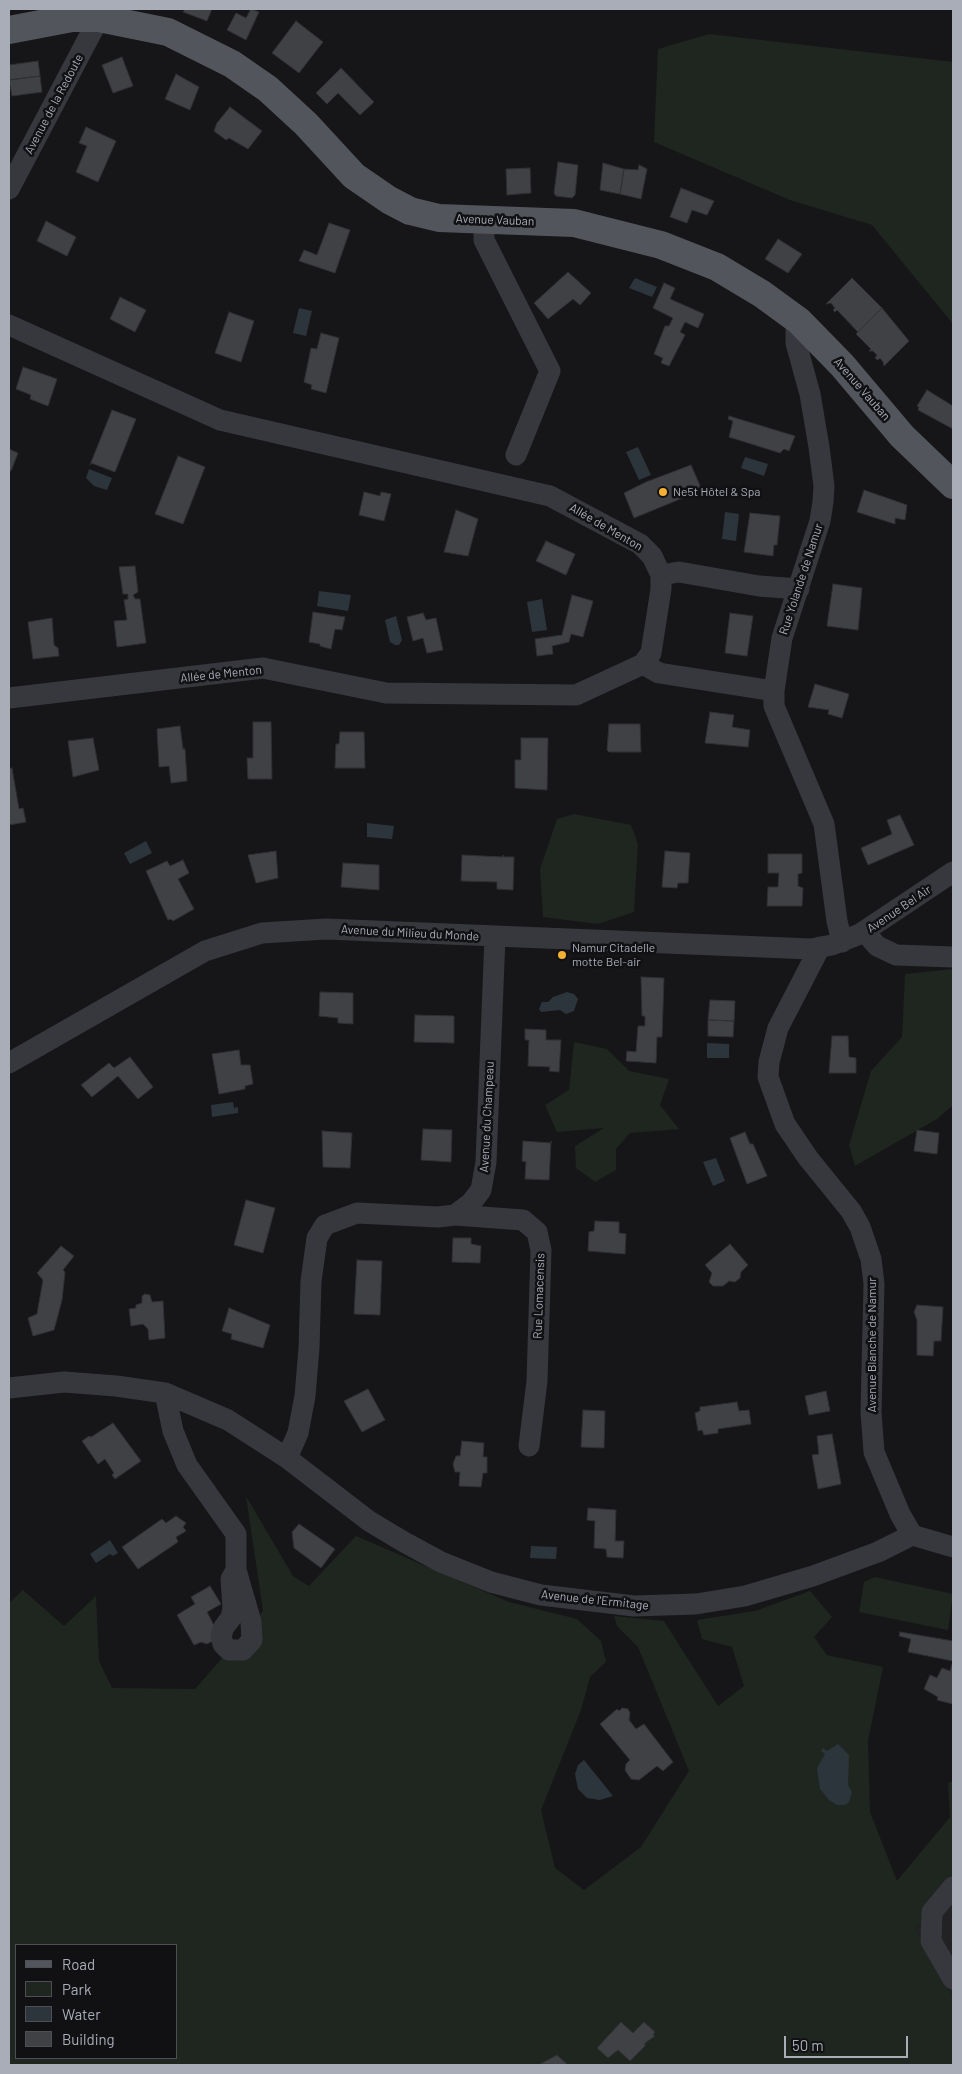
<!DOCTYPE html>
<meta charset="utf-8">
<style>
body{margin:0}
#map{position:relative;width:962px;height:2074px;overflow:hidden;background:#161618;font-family:Barlow,sans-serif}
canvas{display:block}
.frame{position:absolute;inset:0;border:10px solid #a8adb8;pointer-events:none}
.legend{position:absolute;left:15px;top:1944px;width:162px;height:115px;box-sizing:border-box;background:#111113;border:1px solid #4d4f55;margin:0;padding:6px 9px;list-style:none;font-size:15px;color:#a8adb8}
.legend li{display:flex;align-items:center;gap:10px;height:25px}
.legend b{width:25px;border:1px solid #4d4f55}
.scale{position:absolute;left:784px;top:2036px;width:124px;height:22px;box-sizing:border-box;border:2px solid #a8adb8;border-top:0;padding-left:6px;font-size:15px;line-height:18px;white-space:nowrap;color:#a8adb8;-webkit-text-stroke:4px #111113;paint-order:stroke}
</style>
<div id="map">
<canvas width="962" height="2074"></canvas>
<div class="frame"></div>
<ul class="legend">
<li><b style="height:6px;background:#53555c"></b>Road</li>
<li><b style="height:14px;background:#1e261f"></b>Park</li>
<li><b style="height:14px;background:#2c353c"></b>Water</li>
<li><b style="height:14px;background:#404145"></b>Building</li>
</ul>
<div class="scale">50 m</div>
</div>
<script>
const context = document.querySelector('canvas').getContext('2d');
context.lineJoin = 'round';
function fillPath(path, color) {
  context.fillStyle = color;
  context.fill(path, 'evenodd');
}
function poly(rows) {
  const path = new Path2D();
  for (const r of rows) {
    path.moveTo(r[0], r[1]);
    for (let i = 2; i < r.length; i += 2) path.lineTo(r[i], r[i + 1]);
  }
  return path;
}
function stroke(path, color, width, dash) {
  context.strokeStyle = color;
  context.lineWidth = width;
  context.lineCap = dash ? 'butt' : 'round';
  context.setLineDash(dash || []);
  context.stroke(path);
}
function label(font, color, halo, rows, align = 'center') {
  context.font = font + ' Barlow,sans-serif';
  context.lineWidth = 5;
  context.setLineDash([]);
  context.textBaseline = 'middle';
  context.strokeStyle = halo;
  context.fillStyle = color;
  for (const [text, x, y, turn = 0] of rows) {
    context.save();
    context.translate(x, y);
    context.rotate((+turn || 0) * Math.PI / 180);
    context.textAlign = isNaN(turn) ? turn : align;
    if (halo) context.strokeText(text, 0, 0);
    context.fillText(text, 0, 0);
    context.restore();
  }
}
const built = poly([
 [953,1880,953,1997,916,1929]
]);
const green = poly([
 [709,34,953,62,953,324,872,225,790,200,654,142,658,49],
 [574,814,631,825,638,844,634,912,598,924,543,917,540,869,557,819],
 [953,969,953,1105,937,1119,855,1166,849,1145,871,1071,902,1037,905,974],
 [574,1042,607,1049,629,1071,669,1079,660,1105,679,1129,630,1133,616,1149,616,1170,595,1182,576,1168,575,1146,604,1128,557,1132,545,1105,569,1090],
 [246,1496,293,1576,309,1586,356,1536,509,1602,577,1619,601,1641,606,1662,590,1677,581,1710,541,1810,555,1868,584,1890,641,1847,689,1771,638,1647,617,1626,614,1616,664,1621,718,1706,744,1686,732,1647,702,1639,697,1620,755,1611,810,1591,832,1617,814,1637,827,1655,883,1667,868,1741,870,1812,897,1881,950,1817,948,1783,953,1781,953,1880,916,1929,953,1997,953,2065,9,2065,9,1603,23,1590,64,1626,96,1596,99,1661,112,1688,195,1689,263,1611],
 [16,1945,176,1945,176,2058,16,2058],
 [875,1577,953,1594,948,1630,859,1612,864,1582]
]);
const water = poly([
 [635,278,657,287,652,297,629,288],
 [299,308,312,311,306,336,293,333],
 [638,447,651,475,639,480,626,452],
 [745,457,768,464,764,476,741,468],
 [89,469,112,478,107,490,94,486,86,478],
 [725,512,739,514,736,541,722,539],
 [319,591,351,595,348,611,317,606],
 [542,599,547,630,532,632,527,602],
 [396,616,402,640,399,645,395,645,390,642,385,620],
 [367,823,394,826,392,839,367,837],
 [146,841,152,853,130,864,124,853],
 [567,992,574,994,578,999,574,1011,566,1014,560,1010,541,1012,539,1009,542,1002,548,1002,553,997],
 [707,1043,729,1044,729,1058,707,1058],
 [233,1102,234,1108,238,1107,238,1113,212,1117,211,1105],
 [716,1158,725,1181,713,1186,703,1162],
 [110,1540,118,1553,113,1556,110,1554,96,1563,90,1554],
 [531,1546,557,1547,556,1559,530,1558],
 [838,1744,849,1755,848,1785,852,1792,849,1802,845,1805,837,1805,829,1800,820,1789,817,1768,825,1754,821,1751,823,1748,827,1751],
 [584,1760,613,1796,600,1800,587,1798,578,1789,575,1774,578,1765]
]);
const building = poly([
 [185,9,212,9,207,21,183,12,185,9],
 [251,9,259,12,246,40,227,30,236,13,246,18,251,9],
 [296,21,323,42,299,73,272,53,296,21],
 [122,57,133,86,113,93,102,65,122,57],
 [38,61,40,76,9,80,9,65,38,61],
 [341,68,374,102,360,115,338,93,327,104,316,93,341,68],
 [176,74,199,87,190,110,165,99,176,74],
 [40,76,42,92,12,96,9,80,40,76],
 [230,107,262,131,248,149,229,138,226,140,214,131,217,123,230,107],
 [86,127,116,141,98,182,76,172,87,146,79,143,86,127],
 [558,162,578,165,575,195,572,198,556,196,554,193,558,162],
 [603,163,624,169,620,194,600,190,603,163],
 [639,165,647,169,641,199,620,194,624,169,638,170,639,165],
 [530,168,531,193,507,195,506,169,530,168],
 [681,188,714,201,707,215,692,210,687,223,670,217,681,188],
 [46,221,76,237,67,256,37,241,46,221],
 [329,223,350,230,335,273,299,261,304,250,317,255,329,223],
 [778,239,802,254,788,273,765,259,778,239],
 [568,272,591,293,580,305,573,299,548,319,534,303,568,272],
 [852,278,882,308,858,332,837,310,835,312,833,310,835,308,831,303,826,304,852,278],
 [664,283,675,288,670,299,704,314,698,328,685,322,680,332,685,335,669,366,661,363,663,358,654,354,665,326,669,326,673,318,653,308,664,283],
 [120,297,146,310,135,332,110,319,120,297],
 [882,308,909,341,884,366,883,362,880,358,878,360,875,358,877,355,873,351,869,351,871,349,856,334,882,308],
 [229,312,254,321,241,362,215,353,229,312],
 [321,333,339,338,326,393,311,389,312,385,304,382,311,348,317,349,321,333],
 [23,367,57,379,48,406,30,399,31,395,16,389,23,367],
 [927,390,953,406,953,429,918,410,919,407,917,406,927,390],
 [112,410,136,419,115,472,91,463,90,465,112,410],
 [729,416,795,436,789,451,784,449,780,453,729,437,733,421,728,419,729,416],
 [9,449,18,453,11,471,9,471,9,449],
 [178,456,205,467,183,524,155,514,178,456],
 [691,465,702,490,634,518,624,493,646,482,691,465],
 [864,490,907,505,905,520,895,518,895,524,857,512,864,490],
 [364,492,380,496,381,492,391,494,384,521,359,515,364,492],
 [456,510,478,519,468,556,444,552,456,510],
 [750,513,780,516,777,545,774,545,773,556,744,552,750,513],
 [546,541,575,554,566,575,536,561,546,541],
 [135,566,138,592,133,595,135,599,140,599,146,643,117,647,114,621,127,620,124,600,128,599,128,594,123,594,119,567,135,566],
 [833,584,862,588,858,630,827,626,833,584],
 [572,595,593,601,583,637,571,634,569,642,552,646,553,654,537,656,535,639,562,635,572,595],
 [313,612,345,617,342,630,335,629,331,649,320,646,320,644,309,642,313,612],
 [423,613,426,620,436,618,443,650,427,653,423,638,413,641,407,617,423,613],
 [730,613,753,616,747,656,725,653,730,613],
 [52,618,54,645,58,648,59,656,33,659,28,622,52,618],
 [815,684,849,694,842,718,828,714,829,710,808,707,815,684],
 [710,712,734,715,732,727,750,730,748,747,705,743,710,712],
 [253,722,271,722,272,779,248,779,247,758,253,758,253,722],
 [609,724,640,724,641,752,609,752,607,750,609,724],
 [180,726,183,749,185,749,187,781,171,783,169,766,159,767,157,729,180,726],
 [340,732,364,732,365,768,335,768,336,744,339,744,340,732],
 [93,738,99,770,73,777,68,741,93,738],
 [521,738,548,738,547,790,515,788,515,760,521,760,521,738],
 [12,768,19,809,23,808,26,822,9,825,9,769,12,768],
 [900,815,914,845,868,865,861,848,892,834,887,820,900,815],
 [276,851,278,878,256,883,248,855,276,851],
 [665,851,690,853,688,883,678,883,677,888,662,887,665,851],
 [768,854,802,854,802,873,798,874,798,886,803,888,802,906,767,906,768,887,778,887,779,873,768,873,768,854],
 [462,855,503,857,503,855,504,857,514,857,513,890,497,889,497,882,461,881,462,855],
 [183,860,189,873,178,879,194,909,173,921,171,919,168,920,146,871,167,861,170,866,183,860],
 [343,863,379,865,379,890,341,887,343,863],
 [641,977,664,978,662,1037,657,1037,656,1063,626,1061,627,1051,636,1052,638,1026,645,1026,645,1016,642,1016,641,977],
 [320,992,353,993,353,1024,338,1023,338,1018,319,1016,320,992],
 [710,1000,735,1001,734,1021,708,1020,710,1000],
 [415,1015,454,1016,454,1043,414,1042,415,1015],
 [708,1020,734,1021,733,1037,708,1036,708,1020],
 [525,1029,546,1030,546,1040,561,1040,559,1072,549,1071,550,1067,528,1066,529,1040,525,1040,525,1029],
 [832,1036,848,1036,849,1057,856,1058,856,1073,829,1073,832,1036],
 [239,1050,241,1065,250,1065,253,1084,245,1086,245,1089,219,1094,212,1054,239,1050],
 [130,1057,153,1087,138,1099,118,1076,92,1097,81,1085,109,1063,114,1068,130,1057],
 [423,1129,452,1130,451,1162,421,1160,423,1129],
 [917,1130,939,1133,937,1154,914,1151,917,1130],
 [322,1131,352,1133,350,1168,323,1167,322,1131],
 [745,1132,750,1144,753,1144,767,1176,747,1184,730,1138,745,1132],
 [523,1141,551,1143,551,1141,549,1180,525,1179,526,1162,522,1161,523,1141],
 [246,1200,275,1208,263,1253,234,1245,246,1200],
 [595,1221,619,1222,619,1233,626,1234,625,1254,588,1251,589,1232,594,1231,595,1221],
 [453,1238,471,1238,471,1244,481,1246,480,1263,452,1262,453,1238],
 [730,1244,748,1265,741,1272,740,1278,735,1282,729,1281,723,1286,713,1286,709,1282,712,1273,705,1265,730,1244],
 [61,1246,74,1256,63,1270,65,1272,62,1300,54,1330,33,1336,28,1318,37,1314,43,1280,37,1273,61,1246],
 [357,1260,382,1261,380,1315,354,1314,357,1260],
 [145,1294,150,1295,152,1302,163,1301,165,1338,149,1340,148,1329,143,1324,131,1326,129,1309,136,1308,136,1305,142,1303,142,1296,145,1294],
 [917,1305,943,1307,941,1341,934,1341,933,1356,917,1355,917,1320,914,1312,917,1305],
 [229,1308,270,1325,263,1348,231,1339,232,1334,222,1331,229,1308],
 [368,1389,385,1420,362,1432,344,1401,368,1389],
 [826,1391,830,1411,809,1415,805,1396,826,1391],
 [737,1402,739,1411,749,1410,751,1424,718,1429,718,1433,704,1435,702,1430,698,1431,695,1413,700,1411,700,1407,737,1402],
 [583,1410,605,1411,604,1448,581,1447,583,1410],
 [113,1423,141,1461,115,1479,112,1475,114,1473,105,1459,98,1464,82,1441,89,1436,91,1437,113,1423],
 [832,1434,841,1484,818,1489,812,1455,819,1454,817,1436,832,1434],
 [462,1441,484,1443,483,1457,487,1457,487,1473,483,1473,481,1487,459,1486,460,1472,455,1472,453,1464,456,1456,460,1456,462,1441],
 [588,1508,616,1510,615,1541,624,1541,623,1558,607,1557,606,1549,594,1548,595,1521,587,1520,588,1508],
 [176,1516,186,1523,183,1527,186,1531,176,1537,178,1542,138,1569,122,1547,162,1519,166,1523,176,1516],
 [299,1524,335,1549,321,1568,294,1548,292,1532,299,1524],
 [210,1586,221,1604,207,1612,218,1633,216,1639,207,1644,201,1642,194,1645,177,1615,195,1604,191,1597,210,1586],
 [900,1632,953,1641,953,1704,937,1700,938,1697,924,1689,930,1675,937,1678,942,1668,950,1671,953,1661,908,1652,911,1639,899,1636,900,1632],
 [622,1708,628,1709,630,1713,629,1720,636,1729,644,1724,673,1762,663,1771,657,1766,639,1780,631,1779,625,1770,626,1764,630,1760,600,1724,617,1709,619,1711,622,1708],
 [621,2022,633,2033,644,2022,655,2032,653,2035,655,2036,645,2043,645,2046,630,2061,618,2050,608,2058,597,2048,621,2022],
 [557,2055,568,2065,540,2064,557,2055]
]);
const minor = poly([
 [9,189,99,18],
 [484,219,484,240,550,371,516,455],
 [799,321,796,331,796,343,810,394,819,447,824,486,823,502,820,521,782,638,774,691,774,706,824,824,837,921,842,942],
 [9,325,220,420,550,496,640,544,652,556,661,575,661,589,651,653,643,664,576,695,386,693,263,668,9,698],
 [661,575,679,572,759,586,799,589],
 [643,664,659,673,774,691],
 [865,932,877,946,896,955,953,957],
 [820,947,778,1028,769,1062,768,1077,785,1124,808,1158,851,1211,860,1227,871,1259,874,1284,871,1412,874,1452,900,1514,912,1535],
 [9,1063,205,951,262,933,326,929,811,949,832,945,860,934,953,872],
 [455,1215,523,1220,537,1232,541,1250,537,1381,529,1446],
 [9,1388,64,1382,116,1386,165,1393,228,1420,287,1458,369,1521,404,1542,441,1562,491,1582,541,1595,634,1606,696,1604,745,1596,813,1576,878,1552,912,1535,953,1547],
 [165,1393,173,1431,187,1465,236,1534,236,1570,251,1622,252,1640,243,1650,229,1650,223,1644,221,1636,224,1627,231,1618,233,1608,231,1579,236,1570],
 [287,1458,298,1433,305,1396,309,1348,311,1281,317,1238,325,1225,357,1213,438,1217,455,1215,471,1203,481,1190,486,1162,495,937],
 [953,1887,932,1912,931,1941,953,1979]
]);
const major = poly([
 [9,30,72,18,99,18,168,32,232,64,268,89,306,124,354,176,389,200,410,211,439,218,574,223,661,245,717,267,762,294,799,321,842,365,902,436,953,485]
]);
const markers = [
 [663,492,5,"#f2b134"],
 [562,955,5,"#f2b134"]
];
const streetNames = [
 ["Avenue de la Redoute",54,104,-62],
 ["Avenue Vauban",495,220,2],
 ["Avenue Vauban",862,389,49],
 ["Allée de Menton",606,527,30],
 ["Rue Yolande de Namur",801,579,-72],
 ["Allée de Menton",221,674,-6],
 ["Avenue Bel Air",899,909,-34],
 ["Avenue du Milieu du Monde",410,933,3],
 ["Avenue du Champeau",487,1117,-87],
 ["Rue Lomacensis",539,1296,-88],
 ["Avenue Blanche de Namur",872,1345,-90],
 ["Avenue de l'Ermitage",595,1600,6]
];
const poiNames = [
 ["Ne5t Hôtel & Spa",673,492],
 ["Namur Citadelle",572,948],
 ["motte Bel-air",572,962]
];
fillPath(built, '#222225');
fillPath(green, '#1e261f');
fillPath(water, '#2c353c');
fillPath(building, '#404145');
stroke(building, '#303034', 1);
stroke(minor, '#37383d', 21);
stroke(major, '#53555c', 28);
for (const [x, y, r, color] of markers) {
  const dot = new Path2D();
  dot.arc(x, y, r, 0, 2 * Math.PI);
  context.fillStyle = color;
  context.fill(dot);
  stroke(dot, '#111113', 2);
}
label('12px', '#a8adb8', '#111113', streetNames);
label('12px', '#a8adb8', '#111113', poiNames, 'left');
</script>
